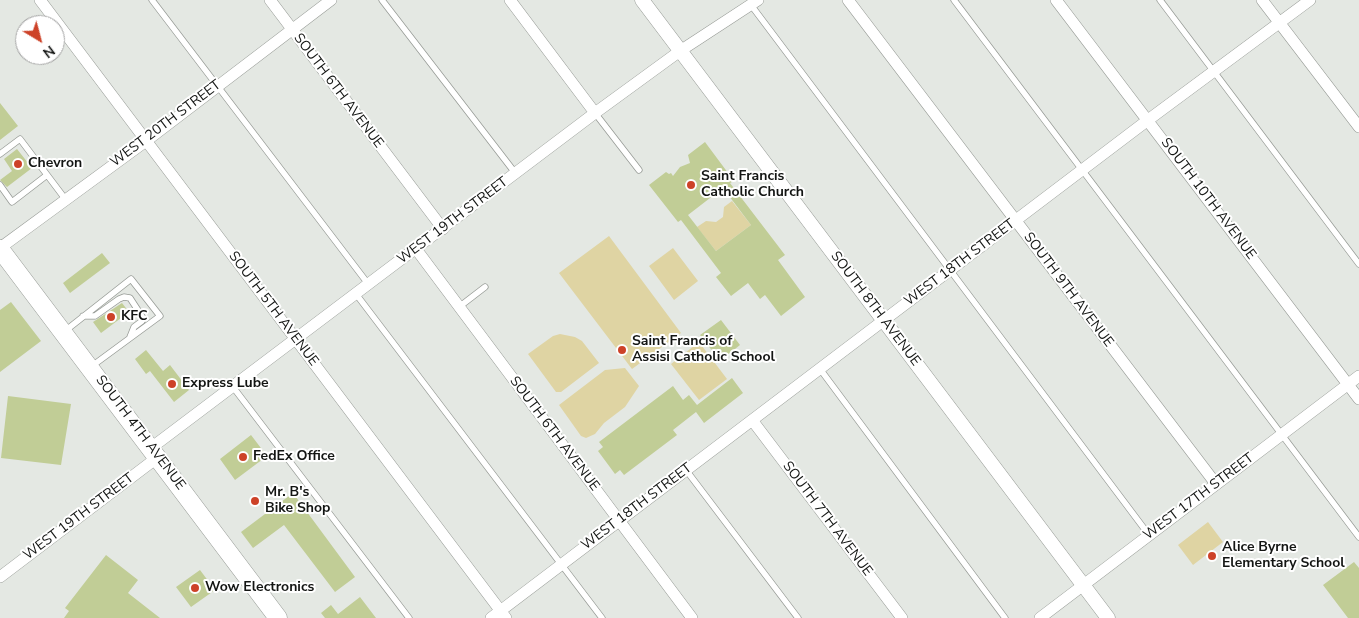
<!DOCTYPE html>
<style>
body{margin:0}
#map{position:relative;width:1359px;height:618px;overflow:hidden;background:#e4e8e3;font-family:"Nunito Sans",sans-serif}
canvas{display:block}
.north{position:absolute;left:15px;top:15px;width:50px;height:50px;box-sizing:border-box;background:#fff;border:1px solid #a1a1a1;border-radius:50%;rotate:143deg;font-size:14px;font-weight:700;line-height:20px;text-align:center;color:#131513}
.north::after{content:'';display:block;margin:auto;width:18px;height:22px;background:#cd4228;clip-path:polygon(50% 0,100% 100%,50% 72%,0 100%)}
</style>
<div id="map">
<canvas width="1359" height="618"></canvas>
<div class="north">N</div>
</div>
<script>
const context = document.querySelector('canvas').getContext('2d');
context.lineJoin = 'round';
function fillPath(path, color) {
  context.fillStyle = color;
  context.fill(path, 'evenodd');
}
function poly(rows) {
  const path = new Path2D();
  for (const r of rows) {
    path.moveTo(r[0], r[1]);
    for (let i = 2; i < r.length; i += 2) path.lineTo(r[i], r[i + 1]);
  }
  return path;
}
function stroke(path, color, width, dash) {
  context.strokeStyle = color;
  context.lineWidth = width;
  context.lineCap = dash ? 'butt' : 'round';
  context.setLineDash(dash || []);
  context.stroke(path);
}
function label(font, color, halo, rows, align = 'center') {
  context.font = font + ' "Nunito Sans",sans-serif';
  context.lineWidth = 4;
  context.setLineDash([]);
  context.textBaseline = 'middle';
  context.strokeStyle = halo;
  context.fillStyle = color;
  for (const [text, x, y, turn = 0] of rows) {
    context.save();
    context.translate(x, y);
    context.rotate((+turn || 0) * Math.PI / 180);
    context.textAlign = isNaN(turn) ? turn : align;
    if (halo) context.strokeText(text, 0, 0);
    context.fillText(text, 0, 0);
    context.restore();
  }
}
const green = poly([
 [732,201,751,225,716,251,697,227,706,221,716,222,723,217,724,207],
 [609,236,681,333,632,369,559,273],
 [673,248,698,281,674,300,649,266],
 [560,334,575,337,582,341,599,363,561,392,556,392,528,354,553,336],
 [699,342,727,379,699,400,671,364],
 [625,368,639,386,625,407,604,423,595,434,586,438,581,436,559,405,605,370],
 [1208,522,1223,542,1193,565,1178,545]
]);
const building = poly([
 [0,103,18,126,0,140],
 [705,142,734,181,730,183,785,255,778,260,805,297,781,316,765,295,760,299,748,283,731,296,716,277,721,273,681,220,678,222,649,185,666,172,669,174,671,173,673,176,680,167,690,163,688,155],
 [723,188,751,225,716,251,688,215],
 [17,149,32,168,7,187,0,180,12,171,4,159],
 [102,253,110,263,70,293,63,283],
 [11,302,41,341,0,372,0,310],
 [122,303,129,312,101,333,93,322],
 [721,320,740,345,720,361,700,335],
 [146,350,163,371,170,365,189,390,174,402,150,371,146,374,135,359],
 [732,378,743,393,704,423,696,412,673,430,677,435,624,475,620,470,615,474,598,451,603,447,599,442,673,386,683,400,689,395,697,405],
 [8,396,71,404,61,465,1,458],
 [251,435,267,456,235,480,220,459],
 [293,493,355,577,335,592,284,525,253,548,241,532],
 [106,555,138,580,128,593,160,618,64,618,69,611,65,608],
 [1354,562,1359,568,1359,618,1348,618,1323,585],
 [200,570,215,590,191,607,176,587],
 [360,597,376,618,325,618,321,613,331,605,338,614]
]);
const service = poly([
 [152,0,369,285],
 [382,0,516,174],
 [954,0,1359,537],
 [1160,0,1359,264],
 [751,5,1149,535],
 [595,113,639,170],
 [0,154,20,139,66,200],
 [0,185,12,202,47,175],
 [356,294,602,618],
 [459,307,485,287],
 [83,316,95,316,119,299,124,297,130,298,143,318,142,321,134,327,130,337],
 [65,331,131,279,160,316,92,366],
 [820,369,1005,618],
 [233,387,409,618],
 [686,470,798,618]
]);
const minor = poly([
 [40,0,506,618],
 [270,0,443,229],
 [510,0,595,113],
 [848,0,1216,484],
 [1056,0,1359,399],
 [1262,0,1359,127],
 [0,248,146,141,331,0],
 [416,249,692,618],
 [752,420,902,618],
 [151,448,595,113,680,51,758,0],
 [0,577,158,457],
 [491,618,1148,120,1310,0],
 [1040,618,1359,376]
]);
const tertiary = poly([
 [642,0,1108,618]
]);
const primary = poly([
 [0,249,278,618]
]);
const markers = [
 [18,164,5,"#cd4228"],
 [691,185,5,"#cd4228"],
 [111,317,5,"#cd4228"],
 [622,350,5,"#cd4228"],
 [172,384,5,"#cd4228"],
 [243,457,5,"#cd4228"],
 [255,501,5,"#cd4228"],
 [1212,556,5,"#cd4228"],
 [195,588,5,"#cd4228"]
];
const streetNames = [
 ["SOUTH 6TH AVENUE",338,91,53],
 ["WEST 20TH STREET",166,124,-37],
 ["SOUTH 10TH AVENUE",1208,199,53],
 ["WEST 19TH STREET",453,221,-37],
 ["WEST 18TH STREET",960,263,-37],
 ["SOUTH 9TH AVENUE",1068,290,53],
 ["SOUTH 5TH AVENUE",273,309,53],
 ["SOUTH 8TH AVENUE",875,309,53],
 ["SOUTH 4TH AVENUE",140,433,53],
 ["SOUTH 6TH AVENUE",554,434,53],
 ["WEST 17TH STREET",1199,497,-37],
 ["WEST 18TH STREET",637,507,-37],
 ["WEST 19TH STREET",79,517,-37],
 ["SOUTH 7TH AVENUE",827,519,53]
];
const poiNames = [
 ["Chevron",28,164],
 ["Saint Francis",701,177],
 ["Catholic Church",701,193],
 ["KFC",121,317],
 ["Saint Francis of",632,342],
 ["Assisi Catholic School",632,358],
 ["Express Lube",182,384],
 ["FedEx Office",253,457],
 ["Mr. B's",265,493],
 ["Bike Shop",265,509],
 ["Alice Byrne",1222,548],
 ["Elementary School",1222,564],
 ["Wow Electronics",205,588]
];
fillPath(green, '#dfd4a3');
fillPath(building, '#c1cd96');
stroke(service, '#969a95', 7);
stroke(minor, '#969a95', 12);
stroke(tertiary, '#969a95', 15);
stroke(primary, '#969a95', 19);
stroke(service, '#fff', 5.5);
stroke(minor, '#fff', 11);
stroke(tertiary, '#fff', 14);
stroke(primary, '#fff', 18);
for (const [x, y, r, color] of markers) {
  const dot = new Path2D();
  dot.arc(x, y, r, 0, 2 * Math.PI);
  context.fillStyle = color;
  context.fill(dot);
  stroke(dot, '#fff', 2);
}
label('14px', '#131513', '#fff', streetNames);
label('bold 14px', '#131513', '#fff', poiNames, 'left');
</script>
